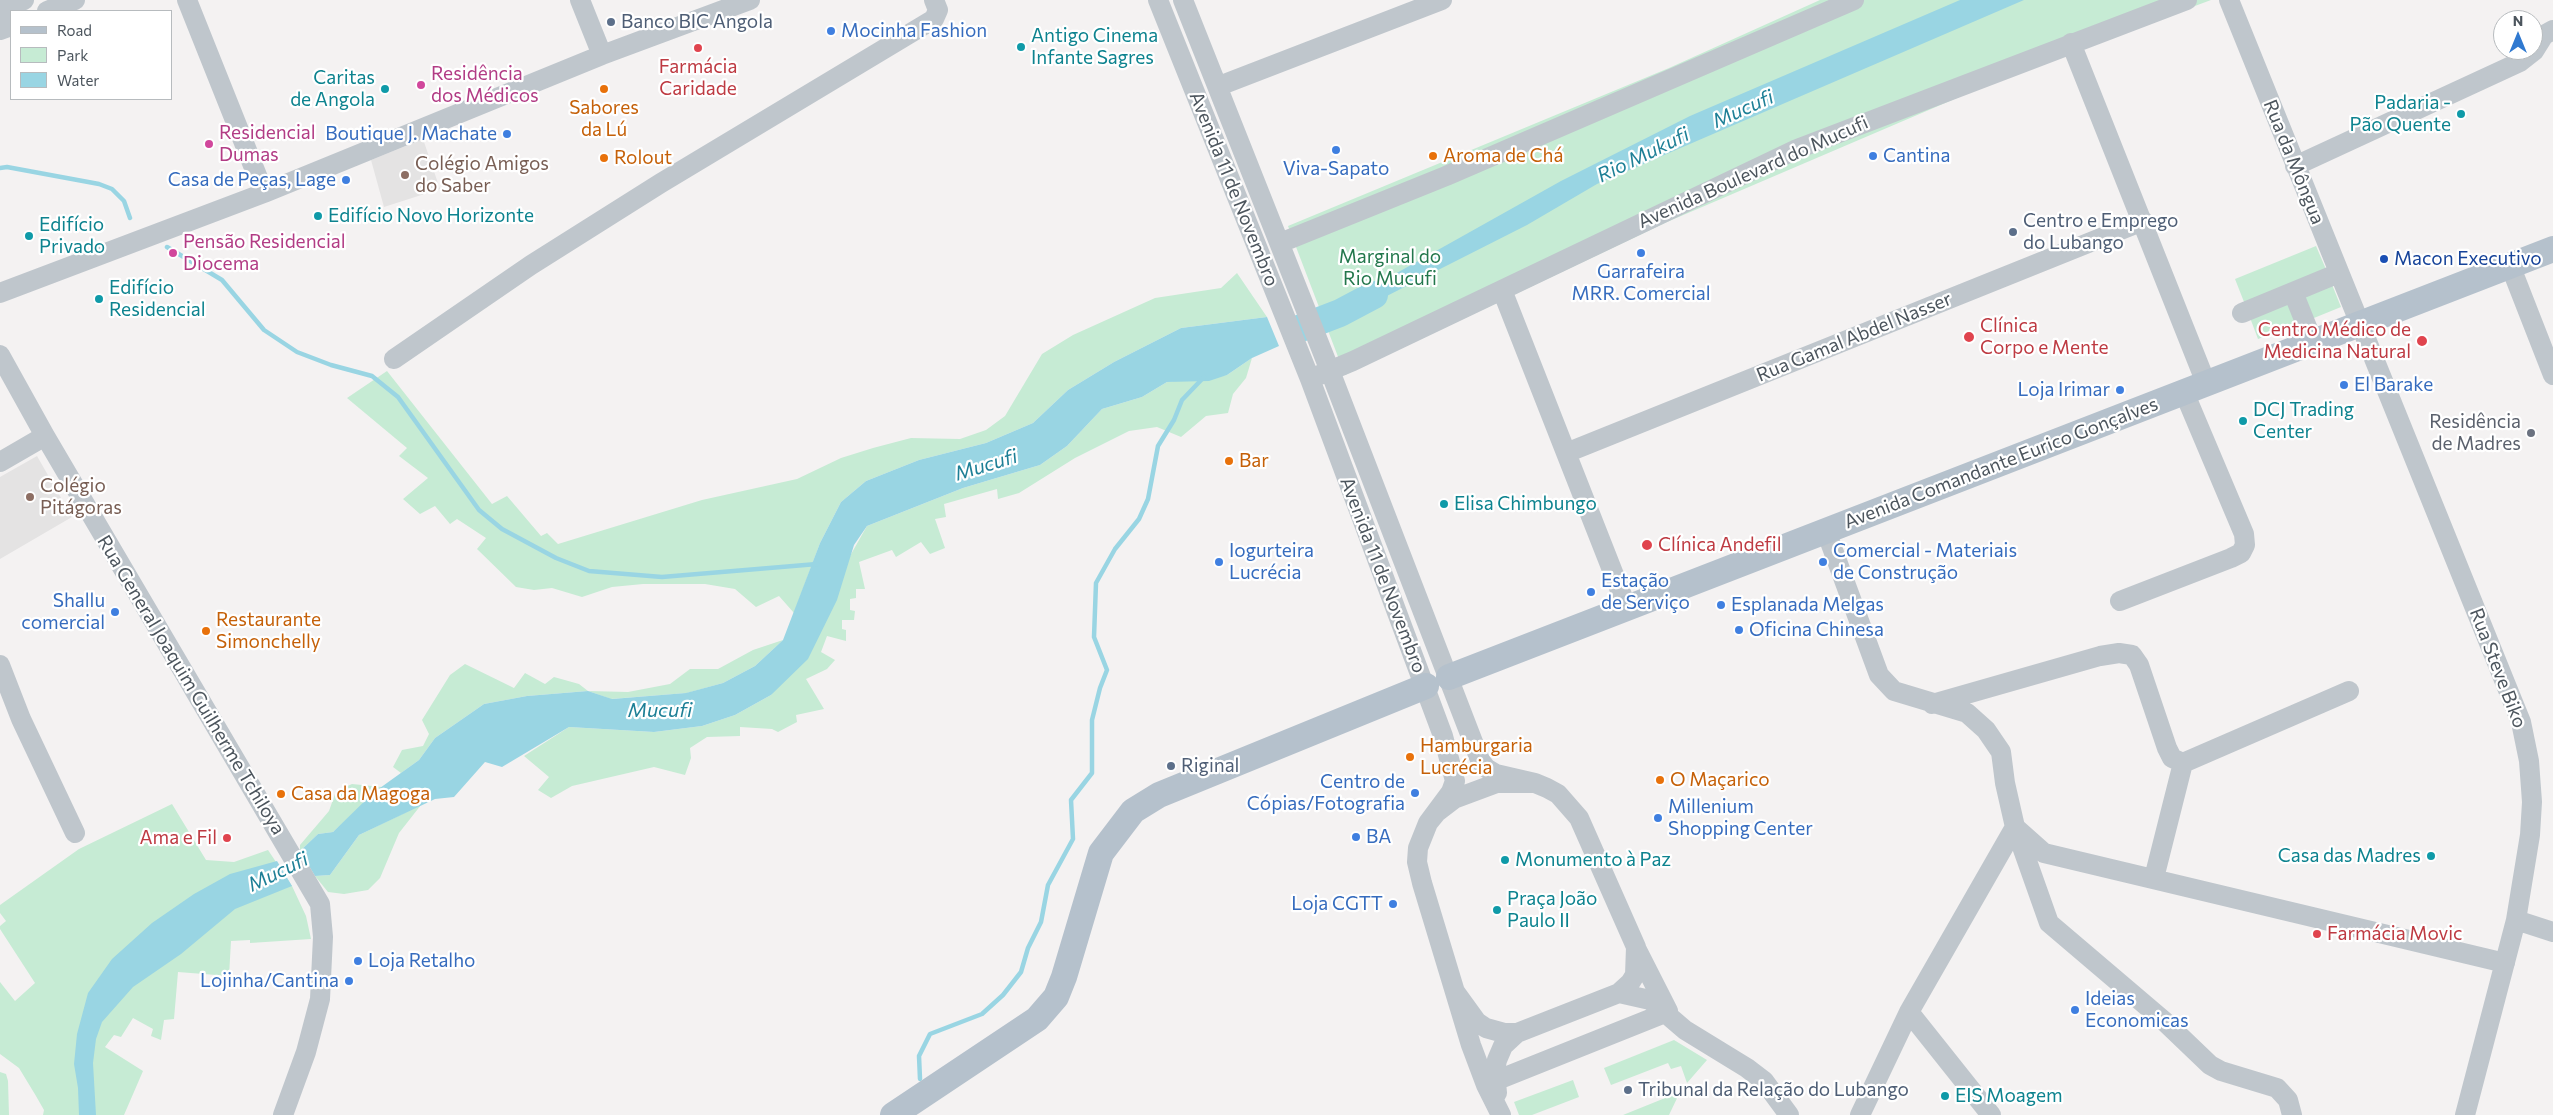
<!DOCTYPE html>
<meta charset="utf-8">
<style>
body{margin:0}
#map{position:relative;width:2553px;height:1115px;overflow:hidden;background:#f4f2f2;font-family:Commissioner,sans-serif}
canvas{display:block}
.legend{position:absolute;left:10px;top:10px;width:162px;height:90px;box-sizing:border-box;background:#fff;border:1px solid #b7bbbe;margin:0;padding:6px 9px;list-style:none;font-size:15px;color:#4c555d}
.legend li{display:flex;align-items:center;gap:10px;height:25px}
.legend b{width:25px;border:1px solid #b7bbbe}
.north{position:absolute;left:2493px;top:10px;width:50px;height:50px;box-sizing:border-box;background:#fff;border:1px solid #b7bbbe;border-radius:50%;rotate:0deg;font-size:14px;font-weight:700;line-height:20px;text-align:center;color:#4c555d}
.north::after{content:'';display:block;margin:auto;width:18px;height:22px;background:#3079d0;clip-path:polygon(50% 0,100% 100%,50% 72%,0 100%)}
</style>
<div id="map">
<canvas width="2553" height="1115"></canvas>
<ul class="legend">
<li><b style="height:6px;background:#b5c1cc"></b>Road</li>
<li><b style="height:14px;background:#c6ebd4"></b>Park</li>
<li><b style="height:14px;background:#99d5e3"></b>Water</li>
</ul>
<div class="north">N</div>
</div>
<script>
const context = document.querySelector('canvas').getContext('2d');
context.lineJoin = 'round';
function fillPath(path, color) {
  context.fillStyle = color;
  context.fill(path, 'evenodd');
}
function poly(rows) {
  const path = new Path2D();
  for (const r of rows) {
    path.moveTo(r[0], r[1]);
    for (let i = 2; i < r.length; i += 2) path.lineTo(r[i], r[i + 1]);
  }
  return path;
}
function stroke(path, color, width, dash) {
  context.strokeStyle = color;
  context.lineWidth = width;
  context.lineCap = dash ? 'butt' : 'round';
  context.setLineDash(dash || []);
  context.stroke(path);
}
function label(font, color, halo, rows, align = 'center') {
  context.font = font + ' Commissioner,sans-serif';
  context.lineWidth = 4.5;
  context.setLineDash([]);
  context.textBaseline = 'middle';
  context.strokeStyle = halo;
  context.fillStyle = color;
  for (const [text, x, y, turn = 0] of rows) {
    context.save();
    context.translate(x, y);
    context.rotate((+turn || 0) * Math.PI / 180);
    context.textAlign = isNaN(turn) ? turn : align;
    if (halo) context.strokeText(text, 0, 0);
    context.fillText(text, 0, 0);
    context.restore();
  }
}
const education = poly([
 [423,139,440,189,384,207,371,160],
 [37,456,72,517,0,559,0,477]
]);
const green = poly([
 [1820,0,2211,0,2013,74,1667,222,1345,375,1288,226,1669,68],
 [2316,246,2328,274,2246,307,2235,279],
 [1237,273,1267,317,1181,328,1114,362,1068,390,1033,423,986,443,919,460,866,481,841,502,820,543,794,613,779,596,756,607,735,589,705,584,643,584,612,587,582,597,552,588,534,590,516,587,477,549,486,538,457,519,450,524,435,506,420,514,403,499,428,478,399,456,407,448,347,398,387,371,492,504,507,496,541,536,547,533,558,544,702,500,797,479,841,458,873,448,911,438,960,439,986,430,1005,416,1042,354,1073,335,1155,298,1221,288],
 [2331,282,2341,307,2309,320,2299,295],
 [2290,299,2300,323,2258,339,2249,315],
 [1252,358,1246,378,1233,394,1228,413,1206,416,1181,437,1157,427,1129,431,1075,458,1019,493,998,499,997,489,944,504,946,517,935,519,945,548,930,554,921,542,896,557,892,550,859,562,865,589,856,589,856,598,850,599,850,610,855,611,854,620,842,620,842,629,846,630,846,641,827,636,821,652,835,660,827,669,806,679,824,709,796,715,797,722,778,732,772,729,740,727,740,736,707,737,690,748,691,758,685,775,654,767,572,786,551,798,538,790,549,777,524,756,569,727,654,732,702,726,735,715,771,695,867,526,963,488,1040,465,1067,446,1102,409,1142,397,1167,382,1227,375],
 [783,640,755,666,723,683,687,693,611,699,588,691,527,696,484,704,435,738,419,760,401,773,393,767,402,750,423,746,429,734,422,720,450,675,465,664,514,688,525,673,545,684,554,677,579,684,588,691,628,692,670,684,690,669,718,669,753,650],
 [352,784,382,787,333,832,318,834,300,851,300,845,329,811,336,791],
 [172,804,206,860,234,862,268,850,292,886,306,916,311,939,250,943,250,940,231,941,229,976,178,972,174,1019,164,1020,161,1040,151,1036,153,1029,133,1018,121,1037,114,1035,105,1047,143,1071,124,1115,43,1115,44,1110,36,1096,19,1068,0,1054,0,982,15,1001,35,983,0,929,0,926,6,921,0,913,0,905,79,849],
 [421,805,399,833,380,878,368,890,344,894,328,892,315,876,330,875,359,835],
 [1674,1040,1707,1060,1687,1083,1681,1066,1671,1069,1668,1063,1611,1085,1604,1068],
 [0,1072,6,1074,8,1081,9,1115,0,1115],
 [1573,1080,1579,1097,1532,1115,1519,1115,1514,1102],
 [1680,1092,1669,1115,1623,1115]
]);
const water = poly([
 [1960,0,2024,0,1597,184,1527,225,1369,305,1342,321,1340,313,1336,307,1561,181,1690,116],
 [1267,317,1279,346,1252,358,1227,375,1209,381,1167,382,1142,397,1102,409,1067,446,1040,465,963,488,867,526,854,545,837,600,808,659,771,695,735,715,702,726,654,732,569,727,502,767,485,762,454,797,435,799,359,835,330,875,315,876,300,851,318,834,333,832,373,793,419,760,435,738,484,704,527,696,588,691,612,699,686,693,723,683,755,666,783,640,820,543,841,502,866,481,919,460,986,443,1033,423,1068,390,1114,362,1181,328],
 [277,861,292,886,235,909,181,954,133,987,102,1022,96,1039,93,1063,96,1115,79,1115,78,1088,74,1064,77,1034,88,993,112,959,152,923,194,894,230,874]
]);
const stream = poly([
 [0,168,7,167,99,184,112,189,124,201,130,218],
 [167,247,222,280,264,330,297,352,331,365,372,376,398,397,479,510,502,529,556,558,589,571,662,577,817,564],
 [920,1079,919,1056,930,1034,982,1014,1003,995,1021,972,1028,948,1041,922,1048,885,1073,839,1071,800,1092,773,1092,720,1100,688,1107,670,1094,637,1096,583,1115,549,1139,519,1148,499,1158,446,1174,420,1182,400,1204,377]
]);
const river = poly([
 [1301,328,1340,313,1374,295]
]);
const minor = poly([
 [187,0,264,193],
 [580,0,602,55],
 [1158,0,1310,379,1443,736,1455,781,1451,792,1428,823],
 [1183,0,1330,371,1480,760,1486,768,1496,774,1535,783],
 [2229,0,2521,722,2529,761,2532,802,2530,835,2516,920,2465,1115],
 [0,10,24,0],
 [47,11,75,0],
 [0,30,11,26],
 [2071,43,2206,383],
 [1219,86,1442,0],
 [2295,166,2520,62,2534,51,2544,35,2553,30],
 [1280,243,1446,176,1854,0],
 [2510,265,2553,375],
 [1502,290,1627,608],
 [2293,292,2313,342],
 [0,293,264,193,602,55,750,0],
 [2242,313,2339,273],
 [0,355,45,436,320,904,323,937,320,999,306,1052,283,1115],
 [394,359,531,265,661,183,934,19,938,10,934,0],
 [1310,379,1353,361,1797,149,2187,0],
 [1566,453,2143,221],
 [0,462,45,436],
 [1826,531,1879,675,1894,691,1967,713,1986,730,2001,752,2005,783,2015,827,2049,923,2163,1020,2210,1065,2221,1071,2277,1088,2288,1100,2292,1115],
 [2120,601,2231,558,2241,553,2245,545,2244,534,2184,392],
 [0,665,21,719,75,833],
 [1932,704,2100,656,2119,653,2132,655,2139,665,2167,748,2172,758,2183,763,2349,691],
 [2017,829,2044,853,2505,963],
 [2154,878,2183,763],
 [2516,920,2553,932],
 [1637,950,1668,1011],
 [1456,993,1477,1022,1486,1028,1504,1033,1517,1033,1619,993,1630,983,1635,975,1636,947,1579,818,1558,794,1547,788,1535,783,1497,783,1454,799,1437,812,1428,823,1418,848,1417,862,1422,883,1471,1045,1486,1085,1501,1115],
 [1619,993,1650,1000,1685,1030,1747,1068,1764,1081,1789,1115],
 [1909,1012,1991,1115],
 [1495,1081,1665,1013],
 [1497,1093,1495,1070,1497,1060,1503,1046,1517,1033],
 [1860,1115,1909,1012,2015,827]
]);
const major = poly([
 [1449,677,2553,249],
 [893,1115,1037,1019,1056,997,1064,977,1101,853,1133,811,1159,795,1426,686]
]);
const markers = [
 [611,22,5,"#5c6f8a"],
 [831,31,5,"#3f7fe0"],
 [1021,47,5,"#0f9aa8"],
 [698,48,5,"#e0444e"],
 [421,85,5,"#d1479c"],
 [385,89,5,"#0f9aa8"],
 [604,89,5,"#e8710a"],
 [2461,114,5,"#0f9aa8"],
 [507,134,5,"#3f7fe0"],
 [209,144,5,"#d1479c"],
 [1336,150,5,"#3f7fe0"],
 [1433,156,5,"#e8710a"],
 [1873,156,5,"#3f7fe0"],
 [604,158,5,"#e8710a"],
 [405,175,5,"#8d6e63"],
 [346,180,5,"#3f7fe0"],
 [318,216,5,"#0f9aa8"],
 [2013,232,5,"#5c6f8a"],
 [29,236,5,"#0f9aa8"],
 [173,253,5,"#d1479c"],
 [1641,253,5,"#3f7fe0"],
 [2384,259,5,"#1a4fb4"],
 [99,299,5,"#0f9aa8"],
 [1969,337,6,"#e0444e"],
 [2422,341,6,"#e0444e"],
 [2344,385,5,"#3f7fe0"],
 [2120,390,5,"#3f7fe0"],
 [2243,421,5,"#0f9aa8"],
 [2531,433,5,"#6b7280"],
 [1229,461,5,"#e8710a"],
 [30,497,5,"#8d6e63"],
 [1444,504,5,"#0f9aa8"],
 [1647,545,6,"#e0444e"],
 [1219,562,5,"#3f7fe0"],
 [1823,562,5,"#3f7fe0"],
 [1591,592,5,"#3f7fe0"],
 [1721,605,5,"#3f7fe0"],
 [115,612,5,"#3f7fe0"],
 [1739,630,5,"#3f7fe0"],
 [206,631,5,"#e8710a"],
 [1410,757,5,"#e8710a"],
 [1171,766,5,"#5c6f8a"],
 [1660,780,5,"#e8710a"],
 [1415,793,5,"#3f7fe0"],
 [281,794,5,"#e8710a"],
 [1658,818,5,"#3f7fe0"],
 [1356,837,5,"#3f7fe0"],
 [227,838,5,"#e0444e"],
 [2431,856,5,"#0f9aa8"],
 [1505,860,5,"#0f9aa8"],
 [1393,904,5,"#3f7fe0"],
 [1497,910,5,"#0f9aa8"],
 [2317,934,5,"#e0444e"],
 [358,961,5,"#3f7fe0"],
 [349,981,5,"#3f7fe0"],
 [2075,1010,5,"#3f7fe0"],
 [1628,1090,5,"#5c6f8a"],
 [1945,1096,5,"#0f9aa8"]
];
const serviceNames = [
 ["Banco BIC Angola",621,22],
 ["Centro e Emprego",2023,221],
 ["do Lubango",2023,243],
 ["Riginal",1181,766],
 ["Tribunal da Relação do Lubango",1638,1090]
];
const shopNames = [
 ["Mocinha Fashion",841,31],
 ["Boutique J. Machate",497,134,"right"],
 ["Cantina",1883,156],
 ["Viva-Sapato",1336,169,"center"],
 ["Casa de Peças, Lage",336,180,"right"],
 ["Garrafeira",1641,272,"center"],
 ["MRR. Comercial",1641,294,"center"],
 ["El Barake",2354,385],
 ["Loja Irimar",2110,390,"right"],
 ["Iogurteira",1229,551],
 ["Lucrécia",1229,573],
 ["Comercial - Materiais",1833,551],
 ["de Construção",1833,573],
 ["Estação",1601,581],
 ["de Serviço",1601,603],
 ["Shallu",105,601,"right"],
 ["comercial",105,623,"right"],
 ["Esplanada Melgas",1731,605],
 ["Oficina Chinesa",1749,630],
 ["Centro de",1405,782,"right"],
 ["Cópias/Fotografia",1405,804,"right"],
 ["Millenium",1668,807],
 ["Shopping Center",1668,829],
 ["BA",1366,837],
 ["Loja CGTT",1383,904,"right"],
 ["Loja Retalho",368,961],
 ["Lojinha/Cantina",339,981,"right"],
 ["Ideias",2085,999],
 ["Economicas",2085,1021]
];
const cultureNames = [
 ["Antigo Cinema",1031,36],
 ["Infante Sagres",1031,58],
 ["Caritas",375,78,"right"],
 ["de Angola",375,100,"right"],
 ["Padaria -",2451,103,"right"],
 ["Pão Quente",2451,125,"right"],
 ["Edifício Novo Horizonte",328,216],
 ["Edifício",39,225],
 ["Privado",39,247],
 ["Edifício",109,288],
 ["Residencial",109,310],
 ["DCJ Trading",2253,410],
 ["Center",2253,432],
 ["Elisa Chimbungo",1454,504],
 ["Casa das Madres",2421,856,"right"],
 ["Monumento à Paz",1515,860],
 ["Praça João",1507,899],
 ["Paulo II",1507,921],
 ["EIS Moagem",1955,1096]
];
const healthNames = [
 ["Farmácia",698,67,"center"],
 ["Caridade",698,89,"center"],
 ["Clínica",1980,326],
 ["Corpo e Mente",1980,348],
 ["Centro Médico de",2411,330,"right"],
 ["Medicina Natural",2411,352,"right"],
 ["Clínica Andefil",1658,545],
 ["Ama e Fil",217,838,"right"],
 ["Farmácia Movic",2327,934]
];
const hotelNames = [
 ["Residência",431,74],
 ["dos Médicos",431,96],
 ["Residencial",219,133],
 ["Dumas",219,155],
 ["Pensão Residencial",183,242],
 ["Diocema",183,264]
];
const foodNames = [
 ["Sabores",604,108,"center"],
 ["da Lú",604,130,"center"],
 ["Aroma de Chá",1443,156],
 ["Rolout",614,158],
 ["Bar",1239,461],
 ["Restaurante",216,620],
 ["Simonchelly",216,642],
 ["Hamburgaria",1420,746],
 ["Lucrécia",1420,768],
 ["O Maçarico",1670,780],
 ["Casa da Magoga",291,794]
];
const streetNames = [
 ["Rua da Môngua",2294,162,68],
 ["Avenida Boulevard do Mucufi",1753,172,-24],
 ["Avenida 11 de Novembro",1234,189,68],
 ["Rua Gamal Abdel Nasser",1854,337,-22],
 ["Avenida Comandante Eurico Gonçalves",2001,463,-21],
 ["Avenida 11 de Novembro",1383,575,69],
 ["Rua Steve Biko",2498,668,69],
 ["Rua General Joaquim Guilherme Tchiloya",191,685,59]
];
const educationNames = [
 ["Colégio Amigos",415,164],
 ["do Saber",415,186],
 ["Colégio",40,486],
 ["Pitágoras",40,508]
];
const parkNames = [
 ["Marginal do",1390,257],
 ["Rio Mucufi",1390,279]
];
const transitNames = [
 ["Macon Executivo",2394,259]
];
const worshipNames = [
 ["Residência",2521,422],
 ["de Madres",2521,444]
];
const waterNames = [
 ["Mucufi",1743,109,-24],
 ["Rio Mukufi",1643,155,-26],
 ["Mucufi",986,465,-17],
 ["Mucufi",660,710],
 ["Mucufi",278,872,-26]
];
fillPath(education, '#e4e3e3');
fillPath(green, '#c6ebd4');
fillPath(water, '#99d5e3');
stroke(stream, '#99d5e3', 4.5);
stroke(river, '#99d5e3', 28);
stroke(minor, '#bfc6cc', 20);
stroke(major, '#b5c1cc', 26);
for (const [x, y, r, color] of markers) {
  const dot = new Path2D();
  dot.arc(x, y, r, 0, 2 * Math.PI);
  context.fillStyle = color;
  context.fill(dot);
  stroke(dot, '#fff', 2);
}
label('19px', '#4e5e75', '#fff', serviceNames, 'left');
label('19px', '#366cbe', '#fff', shopNames, 'left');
label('19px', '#0d838f', '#fff', cultureNames, 'left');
label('19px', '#be3a42', '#fff', healthNames, 'left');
label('19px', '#b23c85', '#fff', hotelNames, 'left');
label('19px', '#c56008', '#fff', foodNames, 'left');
label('19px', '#4c555d', '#fff', streetNames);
label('19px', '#785e54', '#fff', educationNames, 'left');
label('19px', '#23774c', '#fff', parkNames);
label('19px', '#164399', '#fff', transitNames, 'left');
label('19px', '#5b616d', '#fff', worshipNames, 'right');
label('italic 20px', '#1d7f96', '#fff', waterNames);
</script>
